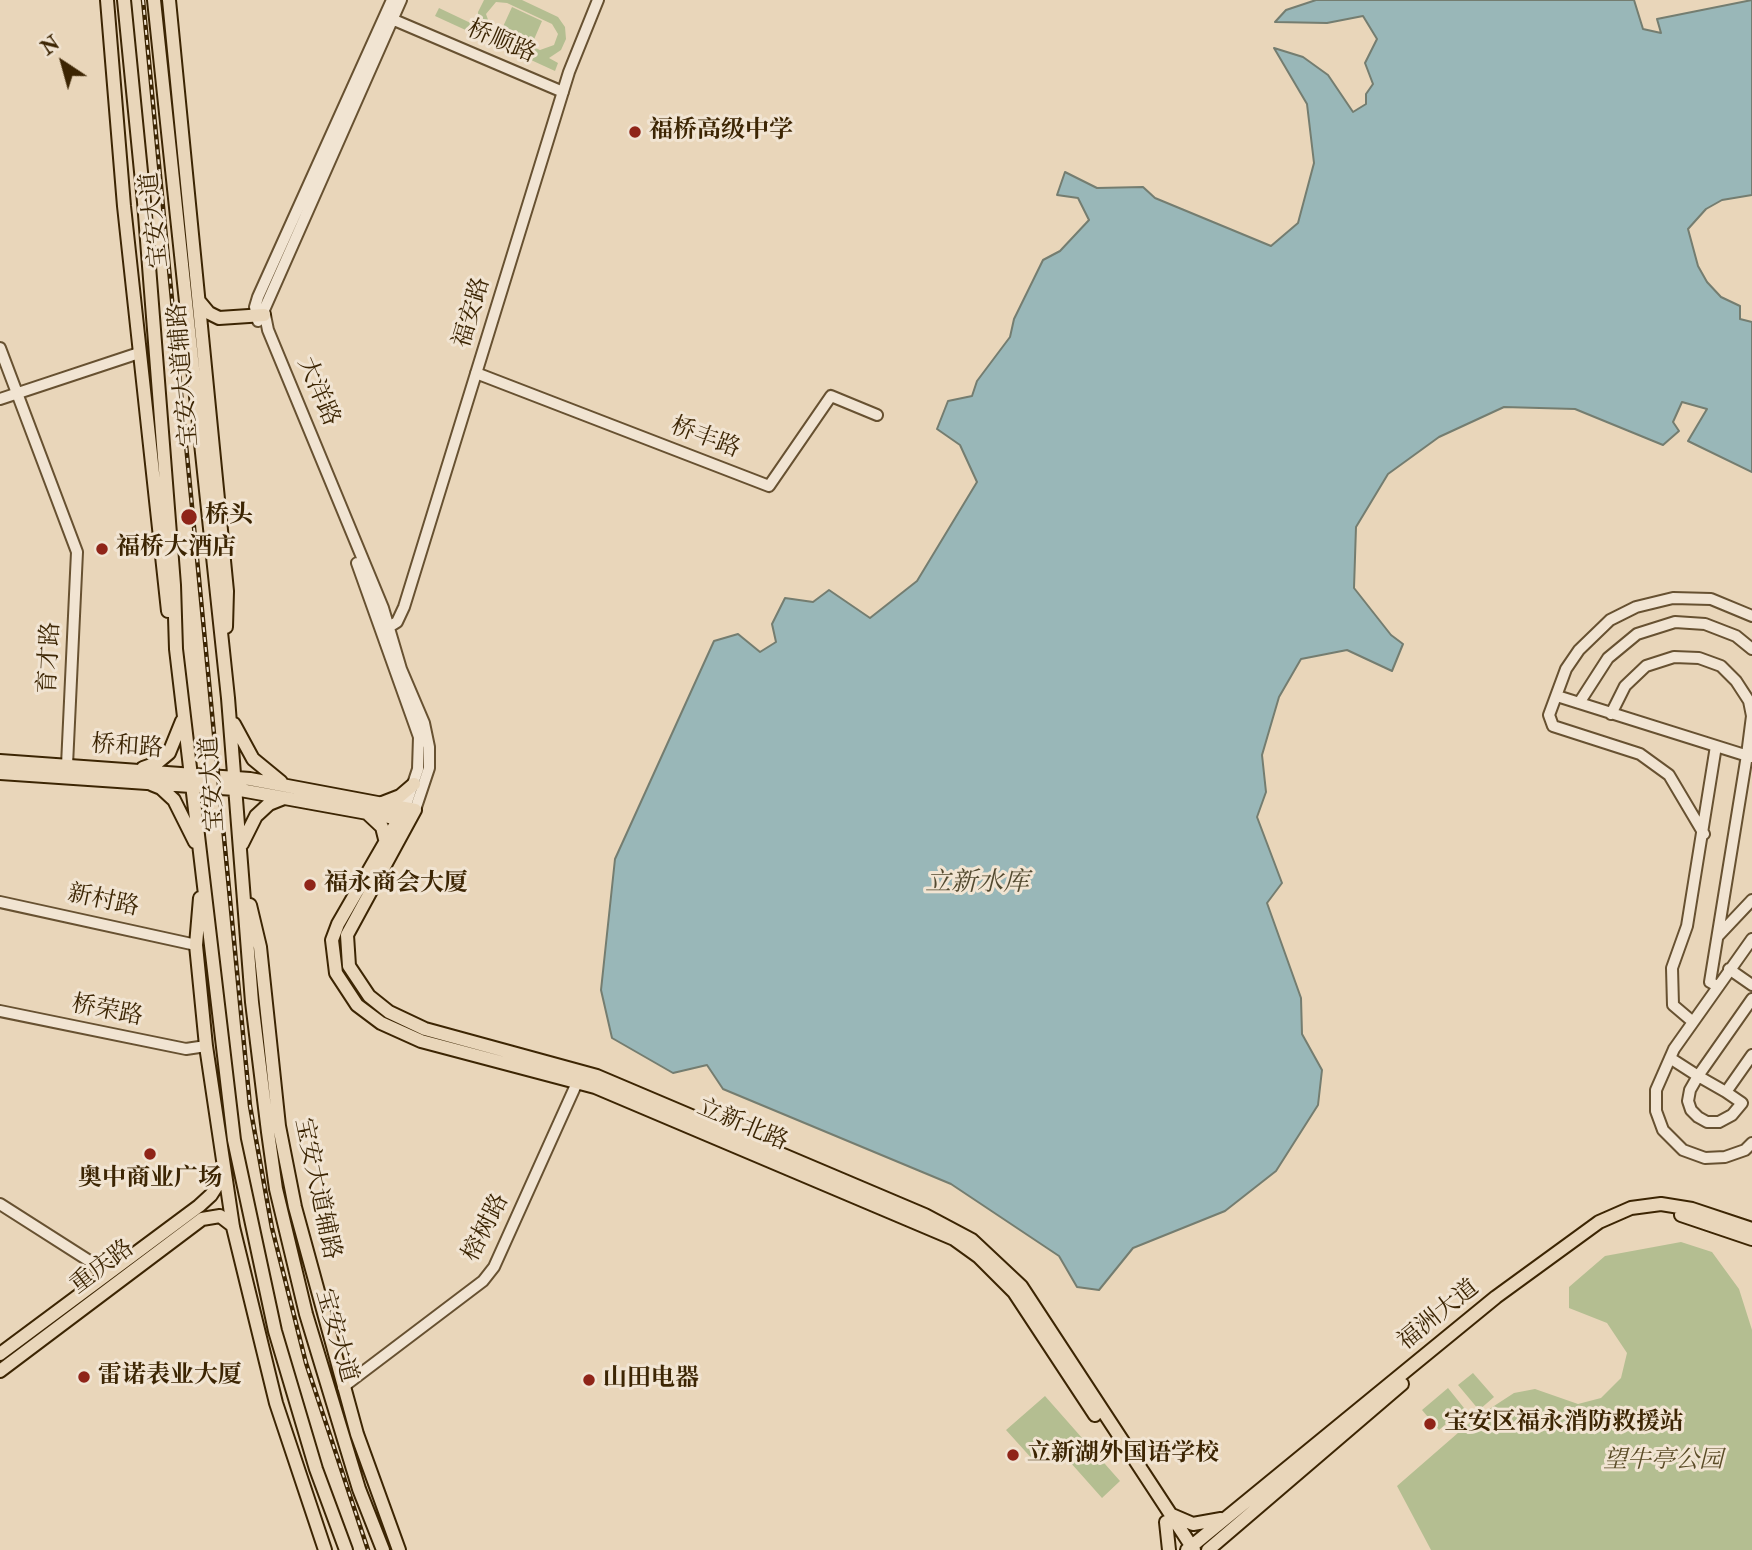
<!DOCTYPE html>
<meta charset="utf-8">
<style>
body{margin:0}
#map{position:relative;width:1752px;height:1550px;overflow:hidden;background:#e9d6ba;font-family:"IM FELL Double Pica",serif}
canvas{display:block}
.north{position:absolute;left:28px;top:28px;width:70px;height:70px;-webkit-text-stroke:5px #f1e4d2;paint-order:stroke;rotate:324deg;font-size:19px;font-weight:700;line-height:28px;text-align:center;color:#3c2503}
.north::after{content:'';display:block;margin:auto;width:24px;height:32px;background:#3c2503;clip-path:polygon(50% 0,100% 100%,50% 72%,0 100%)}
</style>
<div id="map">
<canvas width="1752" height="1550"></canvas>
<div class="north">N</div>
</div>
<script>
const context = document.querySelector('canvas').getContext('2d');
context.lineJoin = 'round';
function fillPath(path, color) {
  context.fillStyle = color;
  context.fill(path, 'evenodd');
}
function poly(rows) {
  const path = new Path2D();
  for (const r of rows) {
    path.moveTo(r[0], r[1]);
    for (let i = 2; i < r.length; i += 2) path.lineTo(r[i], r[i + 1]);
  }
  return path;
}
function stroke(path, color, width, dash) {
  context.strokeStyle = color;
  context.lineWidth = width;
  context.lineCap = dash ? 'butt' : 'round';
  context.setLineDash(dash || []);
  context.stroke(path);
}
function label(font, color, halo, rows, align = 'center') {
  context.font = font + ' "IM FELL Double Pica","Noto Serif SC",serif';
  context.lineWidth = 6;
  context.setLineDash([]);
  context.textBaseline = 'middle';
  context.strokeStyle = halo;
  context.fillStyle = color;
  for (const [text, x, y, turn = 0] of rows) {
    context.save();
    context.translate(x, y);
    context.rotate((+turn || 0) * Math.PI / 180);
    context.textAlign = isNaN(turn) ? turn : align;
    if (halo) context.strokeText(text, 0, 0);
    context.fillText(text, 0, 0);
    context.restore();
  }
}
const green = poly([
 [484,0,522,0,558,17,565,27,566,39,561,50,549,58,558,63,555,71,435,16,439,8,479,27,478,12],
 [496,2,507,3,552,24,558,34,554,45,540,50,491,28,486,14],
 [512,7,542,21,532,44,501,31],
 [1681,1242,1712,1252,1739,1289,1752,1330,1752,1550,1431,1550,1397,1486,1474,1419,1514,1393,1535,1389,1578,1404,1601,1398,1621,1378,1627,1353,1607,1323,1569,1308,1569,1287,1605,1256],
 [1473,1373,1494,1397,1479,1410,1458,1385],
 [1448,1388,1468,1413,1457,1422,1453,1418,1439,1430,1422,1410],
 [1045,1396,1120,1481,1102,1498,1054,1444,1034,1461,1006,1430]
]);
const water = poly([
 [1316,0,1634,0,1643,29,1661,33,1657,19,1752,0,1752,195,1722,200,1706,209,1688,229,1698,266,1707,282,1721,297,1740,306,1740,319,1752,322,1752,472,1688,441,1707,409,1682,402,1673,422,1679,431,1663,445,1575,409,1504,407,1439,437,1388,474,1356,527,1354,588,1391,635,1403,644,1392,671,1347,650,1301,659,1279,697,1262,755,1266,792,1257,817,1282,883,1267,903,1301,998,1302,1034,1322,1070,1318,1105,1276,1171,1225,1211,1133,1248,1099,1290,1077,1287,1059,1256,951,1184,723,1089,707,1065,673,1073,612,1038,601,990,615,859,714,641,738,634,760,652,776,642,772,624,785,598,813,602,829,590,870,618,917,581,977,482,960,445,937,429,948,401,972,396,977,381,1010,337,1014,319,1043,260,1060,251,1089,220,1078,198,1057,195,1065,172,1097,188,1143,187,1155,198,1271,246,1298,223,1314,163,1307,104,1274,48,1303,57,1328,75,1353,112,1366,104,1366,94,1373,84,1365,63,1377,39,1363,16,1327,23,1275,22,1286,10,1316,0]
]);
const minor = poly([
 [401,0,264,310,268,330,383,608,401,669,424,723,429,747,429,768,415,810],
 [387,17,563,92],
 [258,321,255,307,258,297,392,0],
 [0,348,77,552,67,765],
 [476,373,769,486,831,396,877,415],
 [0,399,139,353],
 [357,563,419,737,418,769,405,808],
 [384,630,397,622,404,607,569,72,598,0],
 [1557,696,1751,757],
 [1579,703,1608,658,1637,634,1675,622,1705,624,1736,636,1752,649],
 [1611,714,1625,686,1646,666,1674,657,1699,658,1721,666,1736,681,1749,701,1752,716,1747,755,1710,982,1717,986],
 [1704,834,1669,775,1640,754,1553,726,1549,715,1566,669,1579,650,1610,620,1636,607,1673,598,1711,599,1752,616],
 [0,902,196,945],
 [1718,936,1752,900],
 [1752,939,1674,1049,1656,1090,1656,1111,1663,1130,1683,1150,1705,1158,1725,1157,1745,1150,1752,1143],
 [1729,969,1752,985],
 [0,1011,186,1049,206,1046],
 [1693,1022,1673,1005,1672,968,1687,926,1716,746],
 [1670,1058,1698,1076,1726,1092,1742,1103,1732,1115,1719,1122,1707,1122,1698,1117,1691,1110,1688,1101,1690,1090,1698,1076,1752,999],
 [1726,1092,1752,1055],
 [0,1204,91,1262,105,1276],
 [343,1387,483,1281,494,1267,580,1076]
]);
const major = poly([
 [107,0,124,206,168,611],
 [124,0,144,202,174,585,176,649,234,1140,275,1331,316,1469,346,1550],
 [154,0,228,698,252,1002,268,1132,276,1189,306,1314,359,1489,383,1550],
 [169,0,227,591,226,627],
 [199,301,209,313,219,318,264,315],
 [234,724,253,759,281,782],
 [0,761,250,779,415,810,347,935,349,966,369,996,389,1012,425,1029,597,1076,925,1215,972,1240,1021,1286,1194,1550],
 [143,768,157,763,169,753,182,721],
 [0,773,235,789,406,820],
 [151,784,161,788,174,800,195,842],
 [382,803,400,796,414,784],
 [405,808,338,924,332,940,336,973,357,1005,381,1023,421,1041,595,1087,954,1239,979,1257,1014,1292,1095,1415],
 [367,813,382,827,386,843],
 [242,844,256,816,269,804,284,798],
 [200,898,196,945,206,1046,233,1227,276,1403,325,1550],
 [250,905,260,947,279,1126,295,1207,357,1434,399,1550],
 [1681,1215,1752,1239],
 [0,1354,199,1206,211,1195,223,1176],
 [0,1371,202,1219,220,1216,233,1226],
 [1172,1515,1193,1524,1221,1519],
 [1166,1522,1169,1550],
 [1187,1550,1496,1297,1599,1222,1631,1208,1661,1204,1692,1209,1752,1229],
 [1208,1550,1402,1384]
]);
const rail = poly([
 [143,0,250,1106,272,1228,306,1363,368,1550]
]);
const markers = [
 [635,132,7,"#8f2418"],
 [189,517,9,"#8f2418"],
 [102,549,7,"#8f2418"],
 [310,885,7,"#8f2418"],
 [150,1154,7,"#8f2418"],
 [84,1377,7,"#8f2418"],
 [589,1380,7,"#8f2418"],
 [1430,1424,7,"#8f2418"],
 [1013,1455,7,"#8f2418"]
];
const streetNames = [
 ["桥顺路",501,43,23],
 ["宝安大道",156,220,-96],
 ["福安路",473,313,-73],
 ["宝安大道辅路",185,375,-95],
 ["大洋路",317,392,67],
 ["桥丰路",705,439,21],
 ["育才路",51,658,-87],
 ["桥和路",127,748,4],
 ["宝安大道",214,784,-94],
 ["新村路",103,902,12],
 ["桥荣路",107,1012,11],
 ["立新北路",742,1126,23],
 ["宝安大道辅路",316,1189,78],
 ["榕树路",487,1228,-63],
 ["重庆路",103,1268,-37],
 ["福洲大道",1439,1316,-39],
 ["宝安大道",335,1336,74]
];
const poiNames = [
 ["福桥高级中学",649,132],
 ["桥头",205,517],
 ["福桥大酒店",116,549],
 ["福永商会大厦",324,885],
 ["奥中商业广场",150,1180,"center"],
 ["雷诺表业大厦",98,1377],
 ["山田电器",603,1380],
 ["宝安区福永消防救援站",1444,1424],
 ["立新湖外国语学校",1027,1455]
];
const parkNames = [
 ["望牛亭公园",1663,1462]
];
const waterNames = [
 ["立新水库",977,884]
];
fillPath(green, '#b4be91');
fillPath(water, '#99b7b8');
stroke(water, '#747d70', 2);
stroke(minor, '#675131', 14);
stroke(major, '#3c2503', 16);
stroke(minor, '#f1e4d2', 10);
stroke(major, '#e9d6ba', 12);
stroke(rail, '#3c2503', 4.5);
stroke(rail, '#f1e4d2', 2, [5]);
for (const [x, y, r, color] of markers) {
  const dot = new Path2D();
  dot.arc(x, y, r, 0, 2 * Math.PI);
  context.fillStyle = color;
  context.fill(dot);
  stroke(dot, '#f1e4d2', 2.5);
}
label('24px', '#3c2503', '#f1e4d2', streetNames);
label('bold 24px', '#3c2503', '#f1e4d2', poiNames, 'left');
label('italic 24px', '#5a4b26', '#f1e4d2', parkNames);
label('italic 26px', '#534a30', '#f1e4d2', waterNames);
</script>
